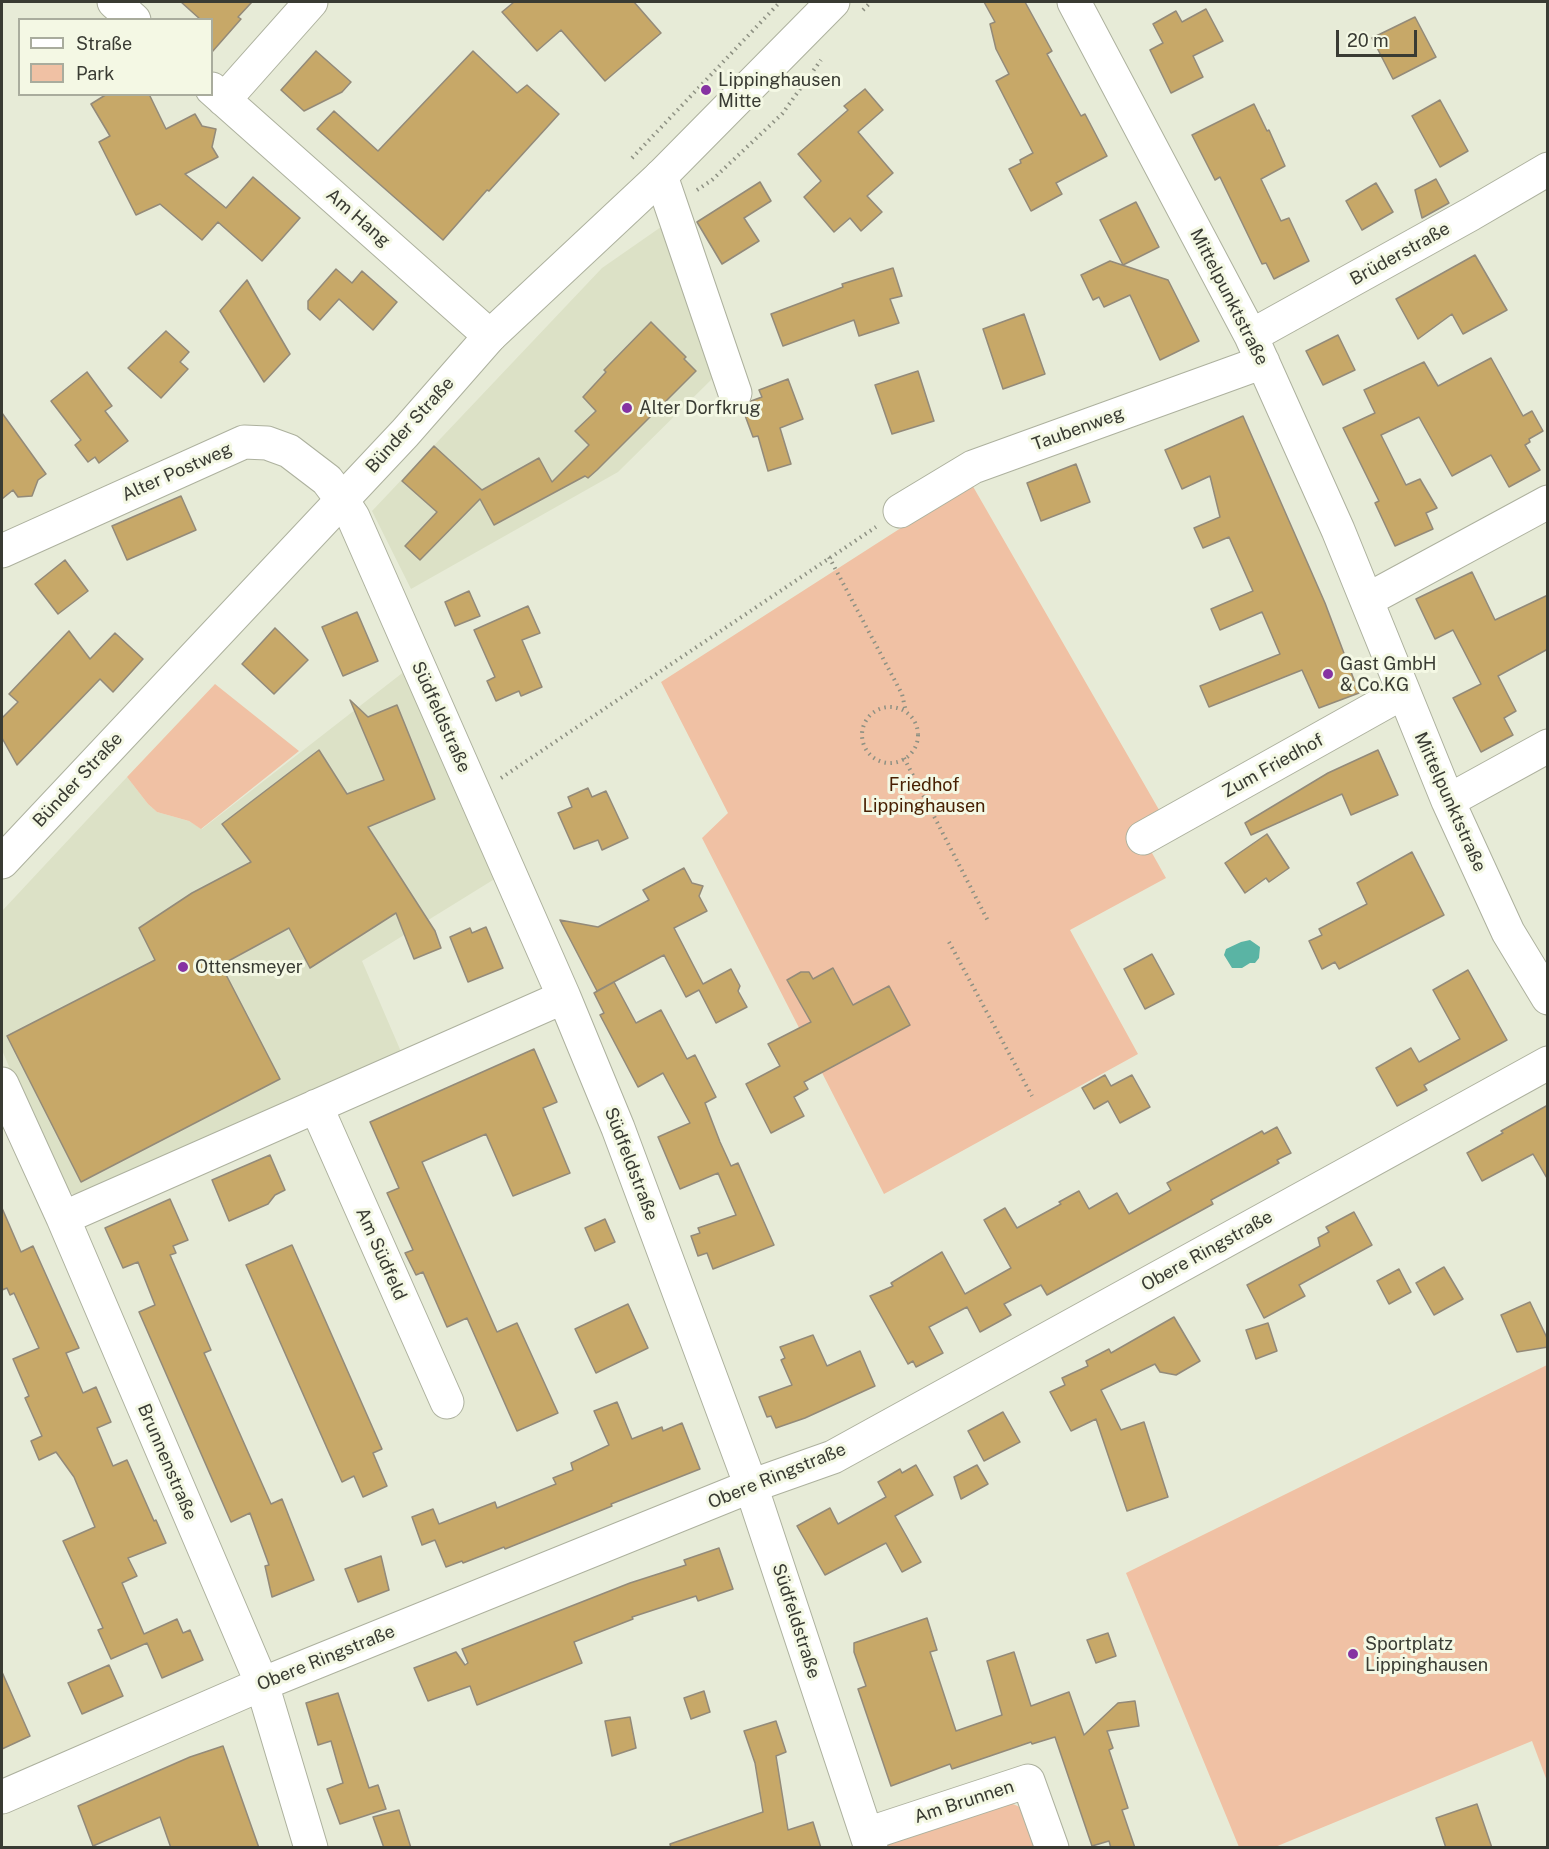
<!DOCTYPE html>
<meta charset="utf-8">
<style>
body{margin:0}
#map{position:relative;width:1549px;height:1849px;overflow:hidden;background:#e7ebd7;font-family:"Public Sans",sans-serif}
canvas{display:block}
.frame{position:absolute;inset:0;border:3px solid #393b33;pointer-events:none}
.legend{position:absolute;left:18px;top:18px;width:195px;height:78px;box-sizing:border-box;background:#f4f8e4;border:2px solid #a9ac9d;margin:0;padding:8px 10px;list-style:none;font-size:18px;color:#393b33}
.legend li{display:flex;align-items:center;gap:12px;height:30px}
.legend b{width:30px;border:2px solid #a9ac9d}
.scale{position:absolute;left:1336px;top:30px;width:81px;height:27px;box-sizing:border-box;border:3px solid #393b33;border-top:0;padding-left:8px;font-size:18px;line-height:21px;white-space:nowrap;color:#393b33;-webkit-text-stroke:4px #f4f8e4;paint-order:stroke}
</style>
<div id="map">
<canvas width="1549" height="1849"></canvas>
<div class="frame"></div>
<ul class="legend">
<li><b style="height:8px;background:#fff"></b>Straße</li>
<li><b style="height:16px;background:#f0c1a4"></b>Park</li>
</ul>
<div class="scale">20 m</div>
</div>
<script>
const context = document.querySelector('canvas').getContext('2d');
context.lineJoin = 'round';
function fillPath(path, color) {
  context.fillStyle = color;
  context.fill(path, 'evenodd');
}
function poly(rows) {
  const path = new Path2D();
  for (const r of rows) {
    if (r.length === 3) {
      path.moveTo(r[0] + r[2], r[1]);
      path.arc(r[0], r[1], r[2], 0, 2 * Math.PI);
      continue;
    }
    path.moveTo(r[0], r[1]);
    for (let i = 2; i < r.length; i += 2) path.lineTo(r[i], r[i + 1]);
  }
  return path;
}
function stroke(path, color, width, dash) {
  context.strokeStyle = color;
  context.lineWidth = width;
  context.lineCap = dash ? 'butt' : 'round';
  context.setLineDash(dash || []);
  context.stroke(path);
}
function label(font, color, halo, rows, align = 'center') {
  context.font = font + ' "Public Sans",sans-serif';
  context.lineWidth = 6;
  context.setLineDash([]);
  context.textBaseline = 'middle';
  context.strokeStyle = halo;
  context.fillStyle = color;
  for (const [text, x, y, turn = 0] of rows) {
    context.save();
    context.translate(x, y);
    context.rotate((+turn || 0) * Math.PI / 180);
    context.textAlign = isNaN(turn) ? turn : align;
    if (halo) context.strokeText(text, 0, 0);
    context.fillText(text, 0, 0);
    context.restore();
  }
}
const built = poly([
 [671,220,716,375,618,472,411,589,372,511,602,268],
 [410,667,501,875,362,961,402,1054,91,1194,73,1194,59,1185,2,1050,2,911,127,777,148,804,157,812,189,821,202,829]
]);
const green = poly([
 [971,483,1162,815,1138,828,1166,878,1070,930,1138,1054,884,1194,702,838,728,813,661,682],
 [215,684,299,751,201,829,189,821,157,812,148,804,127,777],
 [1547,1365,1547,1781,1532,1741,1275,1847,1239,1847,1126,1573],
 [1000,1803,1013,1804,1022,1808,1035,1847,887,1848,887,1845,893,1839]
]);
const water = poly([
 [1250,940,1260,947,1259,958,1255,963,1250,963,1242,968,1232,968,1224,955,1226,949,1241,942]
]);
const building = poly([
 [181,2,252,2,238,17,241,19,212,52,212,20,201,20,181,2],
 [514,2,634,2,661,33,605,81,561,30,537,51,502,12,514,2],
 [984,2,1025,2,1052,51,1047,54,1081,116,1085,114,1107,156,1056,183,1062,194,1031,211,1009,169,1021,163,1020,160,1033,153,996,81,1009,74,996,49,990,24,995,22,984,2],
 [1206,9,1223,41,1193,56,1203,77,1171,93,1150,50,1163,43,1153,24,1176,11,1182,22,1206,9],
 [1415,17,1436,57,1393,79,1372,38,1415,17],
 [316,51,351,82,342,92,304,111,281,90,316,51],
 [473,51,517,93,527,85,559,114,489,191,487,190,443,240,317,129,334,111,378,151,473,51],
 [865,89,883,110,858,132,893,173,867,196,882,212,861,231,850,218,834,232,804,197,821,181,798,154,848,110,844,106,865,89],
 [107,94,149,94,166,129,195,114,202,126,216,129,212,147,218,157,185,174,226,208,253,177,300,218,262,261,218,222,202,240,160,204,136,215,99,142,110,136,91,104,107,94],
 [1440,100,1468,151,1440,167,1412,116,1440,100],
 [1254,104,1267,131,1269,130,1285,166,1261,179,1281,221,1289,218,1309,261,1274,279,1266,263,1262,264,1220,177,1215,180,1192,135,1254,104],
 [1436,179,1449,203,1422,218,1415,190,1436,179],
 [760,182,771,201,744,218,759,241,722,264,697,222,760,182],
 [1376,183,1393,212,1362,230,1346,201,1376,183],
 [1136,202,1159,247,1123,265,1100,220,1136,202],
 [1475,255,1507,310,1463,334,1452,314,1418,339,1396,299,1475,255],
 [1110,261,1168,280,1199,341,1160,360,1130,295,1104,307,1099,297,1093,300,1081,275,1110,261],
 [893,268,902,296,890,299,899,323,859,336,854,320,783,346,771,314,843,287,842,284,893,268],
 [336,269,352,283,362,271,397,302,373,330,339,299,320,320,308,309,308,301,336,269],
 [247,280,290,354,264,382,220,311,247,280],
 [1024,314,1045,374,1003,389,983,329,1024,314],
 [651,322,686,357,684,359,696,371,597,470,588,478,585,476,494,525,480,499,420,560,405,546,437,512,402,481,434,446,482,490,539,458,552,482,589,445,575,431,596,411,583,397,606,372,604,370,651,322],
 [166,331,189,352,180,362,188,369,161,398,128,368,166,331],
 [1338,335,1355,370,1323,385,1306,351,1338,335],
 [1491,358,1523,416,1532,411,1543,431,1529,439,1530,442,1525,445,1540,470,1509,487,1491,455,1452,476,1419,417,1381,435,1406,485,1420,479,1437,508,1426,513,1433,529,1395,546,1375,503,1379,501,1343,428,1375,413,1364,390,1424,362,1438,386,1491,358],
 [918,371,934,421,892,434,875,385,918,371],
 [87,372,112,406,105,411,128,441,99,463,95,457,88,462,75,445,81,440,51,401,87,372],
 [788,379,803,419,780,428,791,464,768,471,758,436,753,437,743,410,751,401,762,397,759,390,788,379],
 [2,413,46,474,38,480,32,496,18,497,13,490,2,499,2,413],
 [1243,416,1325,603,1359,693,1319,708,1302,670,1209,707,1200,686,1280,654,1262,612,1220,630,1211,609,1253,591,1229,537,1203,548,1194,528,1220,517,1210,476,1182,489,1165,450,1243,416],
 [1076,464,1090,502,1041,521,1027,483,1076,464],
 [181,496,196,530,127,560,112,526,181,496],
 [65,560,88,591,58,614,35,584,65,560],
 [1472,572,1495,620,1548,595,1548,649,1498,676,1516,711,1504,718,1513,735,1481,752,1453,698,1481,684,1453,630,1435,639,1416,599,1472,572],
 [469,591,480,616,455,626,445,602,469,591],
 [528,606,540,633,522,640,542,687,521,696,519,691,496,701,487,681,495,677,474,630,528,606],
 [357,612,378,661,343,676,322,627,357,612],
 [275,628,308,660,274,694,242,664,275,628],
 [69,631,90,659,115,633,143,659,113,692,100,679,17,765,2,738,2,718,18,702,9,694,69,631],
 [350,700,368,717,397,705,435,799,368,827,435,931,441,948,414,959,396,913,310,968,289,928,221,965,280,1079,81,1182,7,1036,155,960,139,928,192,893,251,862,222,824,319,750,347,794,384,780,350,700],
 [1378,750,1398,795,1351,815,1342,794,1251,835,1245,823,1328,773,1378,750],
 [588,788,592,797,606,791,628,838,602,850,598,840,574,849,558,813,572,807,568,797,588,788],
 [1267,834,1289,868,1269,882,1266,878,1245,893,1225,863,1267,834],
 [1412,852,1444,915,1339,969,1335,962,1322,969,1309,941,1322,935,1319,929,1367,904,1357,883,1412,852],
 [684,868,692,883,703,886,699,896,707,911,674,928,703,984,731,969,740,986,738,991,747,1007,716,1023,699,990,686,997,664,955,597,991,560,920,598,927,649,900,643,890,684,868],
 [486,927,503,968,468,982,450,937,470,928,472,933,486,927],
 [1152,954,1174,994,1145,1009,1124,969,1152,954],
 [833,968,853,1005,889,986,910,1025,804,1082,808,1089,794,1097,804,1116,771,1133,746,1084,780,1066,768,1044,811,1022,787,980,801,972,809,972,813,979,833,968],
 [1468,970,1507,1040,1424,1085,1427,1090,1397,1106,1376,1068,1411,1048,1419,1062,1460,1039,1433,990,1468,970],
 [614,982,636,1023,661,1010,687,1059,695,1055,716,1097,705,1103,720,1142,731,1166,738,1163,774,1245,713,1269,707,1253,698,1256,691,1236,700,1233,698,1228,736,1215,718,1173,680,1189,658,1137,690,1123,663,1073,638,1087,600,1015,604,1013,594,993,614,982],
 [534,1049,557,1102,543,1108,570,1173,513,1196,486,1134,422,1162,497,1332,517,1323,558,1413,517,1431,467,1318,447,1327,423,1272,416,1275,405,1253,413,1250,387,1193,399,1188,370,1122,534,1049],
 [1105,1075,1111,1086,1132,1075,1150,1107,1120,1123,1108,1101,1094,1109,1082,1088,1105,1075],
 [1548,1105,1548,1180,1533,1154,1482,1181,1467,1153,1503,1133,1501,1131,1548,1105],
 [1277,1127,1291,1153,1277,1160,1279,1163,1211,1200,1213,1204,1047,1295,1041,1285,1004,1304,1011,1315,980,1332,967,1307,929,1327,943,1353,916,1367,913,1361,908,1364,870,1296,893,1286,891,1283,942,1252,965,1294,1011,1268,984,1220,1005,1208,1017,1228,1061,1204,1059,1202,1079,1191,1089,1209,1117,1193,1129,1214,1171,1190,1167,1183,1262,1131,1264,1134,1277,1127],
 [270,1155,285,1190,275,1195,268,1204,229,1221,212,1180,270,1155],
 [170,1199,188,1240,173,1246,176,1253,170,1255,211,1350,204,1353,271,1504,282,1499,314,1580,272,1597,265,1566,269,1565,250,1513,231,1522,139,1312,155,1305,138,1262,123,1268,105,1228,170,1199],
 [2,1208,21,1252,33,1246,68,1324,79,1348,66,1353,83,1393,96,1387,111,1422,97,1428,113,1466,127,1460,154,1521,156,1520,166,1543,128,1558,137,1576,122,1583,144,1634,177,1619,183,1633,190,1630,203,1660,162,1678,147,1643,111,1659,98,1630,103,1628,63,1541,95,1527,74,1477,56,1452,39,1460,31,1441,42,1436,25,1398,29,1396,13,1359,39,1348,14,1293,10,1295,7,1288,2,1290,2,1208],
 [1354,1212,1372,1245,1299,1285,1305,1296,1264,1318,1247,1285,1320,1246,1318,1238,1329,1232,1326,1227,1354,1212],
 [605,1219,615,1242,595,1251,585,1228,605,1219],
 [292,1245,382,1449,373,1453,387,1486,363,1497,354,1476,342,1482,246,1265,292,1245],
 [1444,1267,1463,1299,1434,1315,1416,1283,1444,1267],
 [1399,1269,1411,1292,1389,1304,1377,1281,1399,1269],
 [1530,1302,1548,1340,1548,1347,1517,1352,1501,1315,1530,1302],
 [628,1304,648,1348,596,1373,575,1329,628,1304],
 [1174,1317,1200,1361,1176,1375,1160,1372,1155,1364,1101,1390,1121,1430,1144,1422,1168,1497,1127,1511,1096,1419,1071,1431,1050,1392,1065,1385,1062,1378,1088,1366,1086,1361,1109,1349,1111,1353,1174,1317],
 [1268,1323,1277,1351,1256,1359,1246,1330,1268,1323],
 [813,1335,827,1366,860,1351,875,1386,805,1418,776,1428,771,1416,767,1417,759,1397,792,1385,781,1360,785,1358,780,1347,813,1335],
 [617,1402,632,1439,662,1427,663,1431,682,1423,700,1469,611,1504,612,1506,505,1549,504,1547,463,1563,462,1561,446,1567,435,1540,422,1545,412,1517,433,1509,439,1524,495,1502,497,1508,556,1484,553,1478,573,1470,571,1463,609,1445,594,1411,617,1402],
 [1003,1412,1020,1442,984,1461,968,1431,1003,1412],
 [916,1465,933,1495,895,1516,921,1562,902,1572,886,1543,825,1575,797,1526,830,1508,838,1524,886,1497,878,1482,900,1469,902,1473,916,1465],
 [977,1465,988,1484,961,1499,954,1477,977,1465],
 [719,1548,733,1589,698,1601,696,1596,632,1617,633,1619,574,1642,582,1663,477,1705,470,1686,428,1701,414,1668,456,1652,465,1665,468,1663,462,1649,630,1583,686,1565,684,1560,719,1548],
 [381,1556,389,1590,358,1602,345,1569,381,1556],
 [927,1618,937,1650,930,1652,956,1731,1002,1715,987,1661,1014,1652,1031,1706,1069,1692,1084,1735,1118,1703,1135,1701,1139,1726,1107,1731,1113,1748,1109,1750,1128,1808,1122,1810,1135,1848,1111,1848,1109,1841,1092,1846,1055,1737,1032,1744,1031,1742,952,1769,950,1764,891,1786,858,1689,866,1686,854,1652,854,1643,927,1618],
 [1108,1633,1116,1656,1096,1663,1087,1640,1108,1633],
 [109,1665,123,1696,82,1714,68,1683,109,1665],
 [2,1672,30,1736,2,1749,2,1672],
 [704,1691,710,1712,691,1719,684,1698,704,1691],
 [338,1693,369,1788,378,1785,386,1809,340,1824,327,1789,343,1783,331,1741,318,1745,306,1703,338,1693],
 [630,1717,636,1748,612,1756,605,1721,630,1717],
 [776,1721,786,1752,776,1756,788,1830,813,1822,821,1848,671,1848,670,1844,763,1812,755,1763,744,1731,776,1721],
 [223,1746,259,1848,171,1848,160,1817,93,1846,78,1806,190,1757,223,1746],
 [1477,1804,1492,1848,1446,1848,1436,1818,1477,1804],
 [399,1810,411,1848,384,1848,373,1817,399,1810]
]);
const path = poly([
 [863,10,871,2],
 [632,158,780,2],
 [697,190,712,180,782,114,821,60],
 [829,557,902,694,906,712],
 [890,735,28],
 [904,758,988,921],
 [501,778,876,527],
 [949,942,1032,1096]
]);
const minor = poly([
 [114,2,134,20],
 [1074,2,1251,336,1338,530,1448,801,1508,932,1548,998],
 [212,89,490,336],
 [224,100,311,2],
 [661,176,735,393],
 [1251,336,1471,214,1548,169],
 [900,511,973,467,1263,362],
 [2,551,244,442,267,443,289,451,327,480,342,500,353,517,564,997,618,1128,751,1486,871,1848],
 [1367,600,1548,502],
 [1448,801,1548,746],
 [1143,838,1402,693],
 [2,1084,63,1218,262,1684,311,1848],
 [316,1106,447,1402],
 [63,1218,564,997],
 [2,1797,262,1684,751,1486,833,1457,1548,1063],
 [867,1834,1028,1781,1052,1848]
]);
const major = poly([
 [2,862,405,433,490,336,661,176,833,2]
]);
const markers = [
 [706,90,6,"#8633a2"],
 [627,408,6,"#8633a2"],
 [1328,674,6,"#8633a2"],
 [183,967,6,"#8633a2"],
 [1353,1654,6,"#8633a2"]
];
const poiNames = [
 ["Lippinghausen",718,80],
 ["Mitte",718,101],
 ["Alter Dorfkrug",639,408],
 ["Gast GmbH",1340,664],
 ["& Co.KG",1340,685],
 ["Ottensmeyer",195,967],
 ["Sportplatz",1365,1644],
 ["Lippinghausen",1365,1665]
];
const streetNames = [
 ["Am Hang",358,218,41],
 ["Brüderstraße",1400,254,-29],
 ["Mittelpunktstraße",1229,297,63],
 ["Bünder Straße",410,425,-48],
 ["Taubenweg",1078,429,-20],
 ["Alter Postweg",177,472,-24],
 ["Südfeldstraße",441,717,66],
 ["Zum Friedhof",1273,766,-29],
 ["Bünder Straße",78,780,-47],
 ["Mittelpunktstraße",1450,802,66],
 ["Südfeldstraße",631,1164,69],
 ["Obere Ringstraße",1207,1251,-29],
 ["Am Südfeld",381,1254,66],
 ["Brunnenstraße",167,1462,67],
 ["Obere Ringstraße",777,1476,-22],
 ["Südfeldstraße",796,1621,72],
 ["Obere Ringstraße",326,1658,-22],
 ["Am Brunnen",964,1802,-18]
];
const parkNames = [
 ["Friedhof",924,785],
 ["Lippinghausen",924,806]
];
fillPath(built, '#dce1c6');
fillPath(green, '#f0c1a4');
fillPath(water, '#5ab4a4');
fillPath(building, '#c7a868');
stroke(building, '#938a79', 1.5);
stroke(minor, '#adb19e', 35);
stroke(major, '#adb19e', 35);
stroke(path, '#8e9183', 4, [1.5, 4.5]);
stroke(minor, '#fff', 33);
stroke(major, '#fff', 33);
for (const [x, y, r, color] of markers) {
  const dot = new Path2D();
  dot.arc(x, y, r, 0, 2 * Math.PI);
  context.fillStyle = color;
  context.fill(dot);
  stroke(dot, '#f4f8e4', 2);
}
label('18px', '#393b33', '#f4f8e4', poiNames, 'left');
label('18px', '#393b33', '#f4f8e4', streetNames);
label('18px', '#482003', '#f4f8e4', parkNames);
</script>
